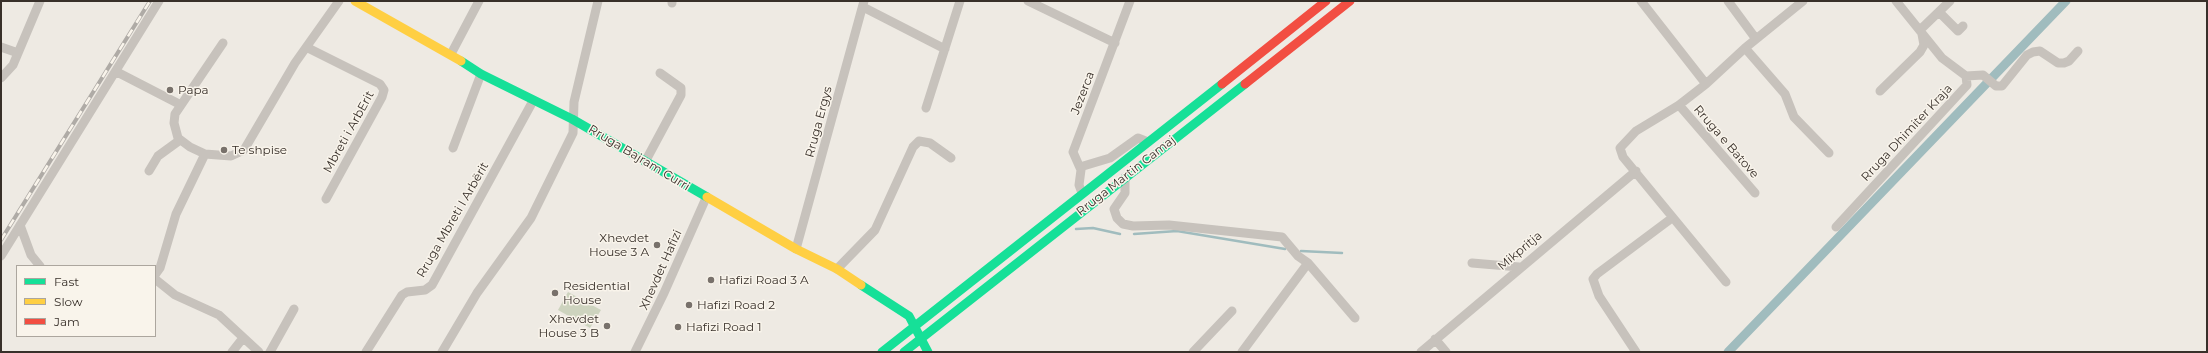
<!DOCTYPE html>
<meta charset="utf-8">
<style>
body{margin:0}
#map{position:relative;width:2208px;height:353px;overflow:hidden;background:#eeeae3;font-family:Montserrat,sans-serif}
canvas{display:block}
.frame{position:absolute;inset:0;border:2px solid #38302a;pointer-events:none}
.legend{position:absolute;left:16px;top:265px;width:140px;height:72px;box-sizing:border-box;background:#f9f4eb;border:1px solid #aca69e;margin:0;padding:5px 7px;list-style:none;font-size:12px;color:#38302a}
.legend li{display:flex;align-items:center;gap:8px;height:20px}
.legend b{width:20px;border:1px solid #aca69e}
</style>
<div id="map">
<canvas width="2208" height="353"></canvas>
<div class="frame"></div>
<ul class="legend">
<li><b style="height:5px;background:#16e098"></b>Fast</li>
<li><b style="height:5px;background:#ffcf43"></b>Slow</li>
<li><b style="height:5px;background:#f24e42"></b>Jam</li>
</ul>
</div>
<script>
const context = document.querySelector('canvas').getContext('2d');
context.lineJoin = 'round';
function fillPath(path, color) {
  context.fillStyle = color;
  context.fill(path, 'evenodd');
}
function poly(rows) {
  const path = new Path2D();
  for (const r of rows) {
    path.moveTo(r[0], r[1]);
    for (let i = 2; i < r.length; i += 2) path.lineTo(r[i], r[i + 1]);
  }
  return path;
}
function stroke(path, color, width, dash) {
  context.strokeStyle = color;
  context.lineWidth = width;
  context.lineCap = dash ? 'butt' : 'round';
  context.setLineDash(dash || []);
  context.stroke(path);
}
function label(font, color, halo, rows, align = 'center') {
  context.font = font + ' Montserrat,sans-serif';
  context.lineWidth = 3;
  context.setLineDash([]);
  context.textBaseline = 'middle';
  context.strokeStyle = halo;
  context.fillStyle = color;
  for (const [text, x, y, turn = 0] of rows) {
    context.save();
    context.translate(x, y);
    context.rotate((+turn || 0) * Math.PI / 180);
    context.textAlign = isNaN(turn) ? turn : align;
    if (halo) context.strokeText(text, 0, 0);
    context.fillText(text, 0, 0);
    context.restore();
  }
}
const green = poly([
 [568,292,601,310,590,328,558,310]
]);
const stream = poly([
 [1076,229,1093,228,1120,234],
 [1134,234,1177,231,1285,249],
 [1301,251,1342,253]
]);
const canal = poly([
 [1728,352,2066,1]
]);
const street = poly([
 [1028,1,1115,43],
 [1641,1,1706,84],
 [1728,1,1756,39],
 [672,3,672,1],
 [863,7,945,49],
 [1939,12,1958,31,1963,26],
 [223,43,175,114,174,123,178,138,190,147,205,154,231,156,244,150,295,63,339,1],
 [1,47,18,53],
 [308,48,380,84,384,90,382,97,326,199],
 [1745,48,1785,94,1794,117,1829,153],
 [451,54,479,1],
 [117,72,181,105],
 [1966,76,1983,75,1996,86,2002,86,2027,55,2033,52,2040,51,2058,63,2064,63,2069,61,2078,51],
 [1,78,13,65,40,1],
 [1880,91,1920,52,1924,45,1921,29,1950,1],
 [1679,105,1755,193],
 [926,108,960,1],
 [453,148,481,74],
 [645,162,681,95,681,88,660,73],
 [1080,167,1110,158,1138,138,1148,142],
 [149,171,158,156,180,140],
 [1125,177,1125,193,1114,209,1117,218,1123,224,1133,226,1169,225,1282,237,1298,256,1308,263,1355,318],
 [1082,193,1079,185,1081,170,1073,152,1130,1],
 [20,225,31,255,40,266],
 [1836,227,1967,85,1966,76,1942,58,1896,1],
 [796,249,864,1],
 [1,256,159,1],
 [1472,263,1519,267],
 [837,269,875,230,913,147,919,141,930,143,951,158],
 [155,275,160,268,176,214,205,154],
 [155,279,175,295,219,315,259,352],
 [1726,282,1623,157,1620,148,1636,131,1679,105,1706,84,1745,48,1803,1],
 [1435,339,1446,352],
 [232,352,243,338],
 [270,352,294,309],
 [366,352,402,295,407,292,425,290,432,285,533,101],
 [442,352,477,293,531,218,573,133,574,102,598,1],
 [635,352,664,293,706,198],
 [1193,352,1232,311],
 [1242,352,1308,263],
 [1421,352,1636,171],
 [1636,352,1599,296,1593,279,1597,274,1672,218]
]);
const fast = poly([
 [461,61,481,74,572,119,707,197],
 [861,285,909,316,928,352],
 [882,352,1222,84],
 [904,352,1245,84]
]);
const slow = poly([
 [355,1,461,61],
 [707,197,796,249,837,269,861,285]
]);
const jam = poly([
 [1222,84,1326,1],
 [1245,84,1350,1]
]);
const rail = poly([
 [1,240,150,1]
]);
const markers = [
 [170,90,4,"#78716b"],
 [224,150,4,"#78716b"],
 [657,245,4,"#78716b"],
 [711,280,4,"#78716b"],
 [555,293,4,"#78716b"],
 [689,305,4,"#78716b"],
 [607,326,4,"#78716b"],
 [678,327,4,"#78716b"]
];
const poiNames = [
 ["Papa",178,90],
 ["Te shpise",232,150],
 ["Xhevdet",649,238,"right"],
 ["House 3 A",649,252,"right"],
 ["Hafizi Road 3 A",719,280],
 ["Residential",563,286],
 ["House",563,300],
 ["Hafizi Road 2",697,305],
 ["Xhevdet",599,319,"right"],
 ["House 3 B",599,333,"right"],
 ["Hafizi Road 1",686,327]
];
const streetNames = [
 ["Jezerca",1083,93,-69],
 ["Rruga Ergys",819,122,-75],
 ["Mbreti i ArbErit",349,132,-61],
 ["Rruga Dhimiter Kraja",1907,133,-47],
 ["Rruga e Batove",1726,142,49],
 ["Rruga Bajram Curri",639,158,31],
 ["Rruga Martin Camaj",1126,176,-38],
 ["Rruga Mbreti I Arbërit",453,220,-60],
 ["Mikpritja",1520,251,-40],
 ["Xhevdet Hafizi",661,270,-66]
];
fillPath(green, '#cdd3be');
stroke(stream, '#a0bcbe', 2.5);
stroke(canal, '#a0bcbe', 9);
stroke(street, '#c7c2bc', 9);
stroke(fast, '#16e098', 9);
stroke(slow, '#ffcf43', 9);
stroke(jam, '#f24e42', 9);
stroke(rail, '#afaba6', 4);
stroke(rail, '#f9f4eb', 2.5, [8]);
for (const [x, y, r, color] of markers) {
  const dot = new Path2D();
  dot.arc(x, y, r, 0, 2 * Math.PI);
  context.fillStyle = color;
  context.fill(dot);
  stroke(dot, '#f9f4eb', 1.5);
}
label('12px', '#38302a', '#f9f4eb', poiNames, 'left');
label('12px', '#38302a', '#f9f4eb', streetNames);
</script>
